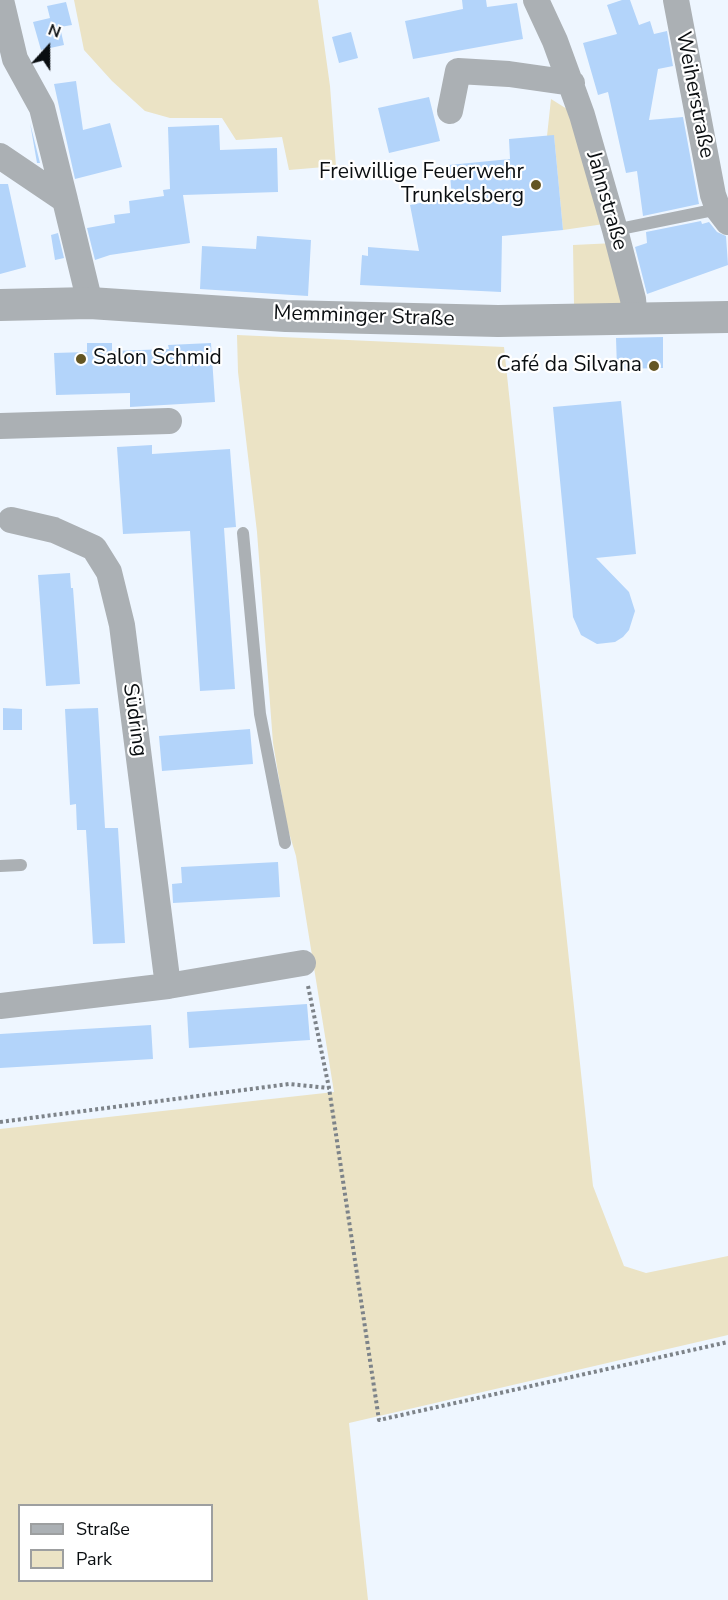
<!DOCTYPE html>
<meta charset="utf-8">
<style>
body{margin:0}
#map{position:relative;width:728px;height:1600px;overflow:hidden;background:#eef6ff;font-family:"Nunito Sans",sans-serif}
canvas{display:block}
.legend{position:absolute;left:18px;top:1504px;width:195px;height:78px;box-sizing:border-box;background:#fff;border:2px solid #9d9fa0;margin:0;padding:8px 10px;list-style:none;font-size:18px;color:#0a0e11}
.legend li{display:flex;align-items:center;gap:12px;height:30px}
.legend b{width:30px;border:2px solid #9d9fa0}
.north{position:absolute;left:18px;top:18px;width:60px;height:60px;-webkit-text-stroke:4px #fff;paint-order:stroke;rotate:21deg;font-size:16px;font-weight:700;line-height:24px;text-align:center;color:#0a0e11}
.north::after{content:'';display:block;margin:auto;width:21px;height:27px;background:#0a0e11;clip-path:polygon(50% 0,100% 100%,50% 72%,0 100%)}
</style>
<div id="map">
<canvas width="728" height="1600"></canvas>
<ul class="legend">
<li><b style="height:8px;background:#abb0b4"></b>Straße</li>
<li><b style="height:16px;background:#ebe3c5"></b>Park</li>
</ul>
<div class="north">N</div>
</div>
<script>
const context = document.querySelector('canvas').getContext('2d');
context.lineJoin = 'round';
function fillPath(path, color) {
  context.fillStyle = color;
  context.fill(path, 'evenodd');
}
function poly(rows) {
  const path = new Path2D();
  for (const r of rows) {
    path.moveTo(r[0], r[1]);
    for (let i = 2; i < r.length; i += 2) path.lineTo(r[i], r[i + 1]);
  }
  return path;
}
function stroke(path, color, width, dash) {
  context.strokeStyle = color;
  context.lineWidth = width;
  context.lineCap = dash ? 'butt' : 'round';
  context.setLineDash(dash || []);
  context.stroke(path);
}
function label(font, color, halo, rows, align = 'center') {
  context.font = font + ' "Nunito Sans",sans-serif';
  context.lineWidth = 4.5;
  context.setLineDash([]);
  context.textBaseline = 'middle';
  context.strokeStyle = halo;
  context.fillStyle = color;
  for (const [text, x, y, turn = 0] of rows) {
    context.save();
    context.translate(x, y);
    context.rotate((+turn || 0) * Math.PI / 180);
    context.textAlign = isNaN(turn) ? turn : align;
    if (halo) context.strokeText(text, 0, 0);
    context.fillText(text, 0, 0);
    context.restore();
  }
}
const green = poly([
 [74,0,318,0,330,86,336,166,289,170,282,137,236,140,222,118,170,118,145,111,112,81,84,50],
 [551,99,567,109,574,121,604,224,563,230,554,136,547,136],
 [615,243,629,305,574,304,573,245],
 [237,335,504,347,593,1186,624,1266,646,1273,728,1256,728,1335,349,1423,368,1600,0,1600,0,1129,334,1092,296,856,287,826,273,743,257,532,238,372],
 [20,1506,212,1506,212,1580,20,1580]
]);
const building = poly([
 [462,0,486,0,487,7,517,3,523,39,413,59,405,21,463,9],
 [622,0,630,0,639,25,650,21,654,34,667,31,673,66,658,69,649,120,683,117,699,204,643,216,637,171,626,173,608,92,598,95,583,43,617,34,607,5],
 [66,2,72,25,60,27,64,45,41,50,33,22,50,18,47,6],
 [351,32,358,58,339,63,332,37],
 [76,81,83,130,110,123,122,167,75,179,54,84],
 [429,97,440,141,389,153,378,108],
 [30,123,40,163,37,163],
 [219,125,220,150,277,148,278,192,183,195,190,243,110,255,95,260,87,228,115,223,114,215,130,213,129,201,164,196,163,190,170,189,168,127],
 [554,135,563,230,502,236,501,292,360,285,362,255,368,256,368,247,419,251,410,205,452,197,449,165,510,159,509,139],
 [0,184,8,184,26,267,0,274],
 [701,221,702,224,709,222,717,232,726,236,728,265,647,294,635,247,647,243,646,232],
 [58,233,64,258,55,260,51,235],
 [257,236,311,240,308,296,200,289,202,246,256,249],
 [663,337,663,368,617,369,616,338],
 [87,343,112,343,112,351,169,349,168,345,211,343,215,402,130,407,130,393,56,395,54,353,87,352],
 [621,401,636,554,596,558,629,592,635,611,629,630,623,637,615,642,597,644,581,635,573,617,553,407],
 [152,445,152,454,230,449,236,527,224,528,235,689,200,691,190,531,123,534,117,447],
 [70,573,71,588,73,588,80,684,46,686,38,575],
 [3,708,22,709,22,730,3,730],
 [98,708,105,828,118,828,125,943,93,944,86,830,77,830,76,804,70,805,65,709],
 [250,729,253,764,162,771,159,736],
 [278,862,280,897,173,903,172,884,182,883,181,867],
 [307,1004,310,1040,189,1048,187,1012],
 [151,1025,153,1059,0,1068,0,1034]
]);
const path = poly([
 [308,986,329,1088,379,1420,728,1342],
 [0,1122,289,1084,329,1088]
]);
const service = poly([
 [615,230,718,209],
 [243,533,260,714,285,843],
 [0,866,21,865]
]);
const minor = poly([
 [1,0,15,59,42,108,65,200],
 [536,0,555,41,582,115,615,230,633,299,635,320],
 [676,0,713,195,718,209,728,222],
 [450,111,458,71,509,74,572,83],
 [0,156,65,200,90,303],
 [0,426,169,421],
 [11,520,54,530,94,548,109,572,122,625,168,986],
 [0,1006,168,986,303,963]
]);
const tertiary = poly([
 [0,305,90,303,286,316,498,321,728,317]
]);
const markers = [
 [536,185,6,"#645623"],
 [81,359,6,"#645623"],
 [654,366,6,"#645623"]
];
const streetNames = [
 ["Weiherstraße",694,95,79],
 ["Jahnstraße",606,201,74],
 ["Memminger Straße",364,317,2],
 ["Südring",134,720,82]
];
const poiNames = [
 ["Freiwillige Feuerwehr",524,173],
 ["Trunkelsberg",524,197],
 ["Salon Schmid",93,359,"left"],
 ["Café da Silvana",642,366]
];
fillPath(green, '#ebe3c5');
fillPath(building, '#b3d4fa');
stroke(path, '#7d8389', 4, [3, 3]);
stroke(service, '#abb0b4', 12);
stroke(minor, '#abb0b4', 26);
stroke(tertiary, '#abb0b4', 32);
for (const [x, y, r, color] of markers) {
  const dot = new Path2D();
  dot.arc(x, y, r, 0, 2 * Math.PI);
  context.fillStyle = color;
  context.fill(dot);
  stroke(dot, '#fff', 2);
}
label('21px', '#0a0e11', '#fff', streetNames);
label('21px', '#0a0e11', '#fff', poiNames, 'right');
</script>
